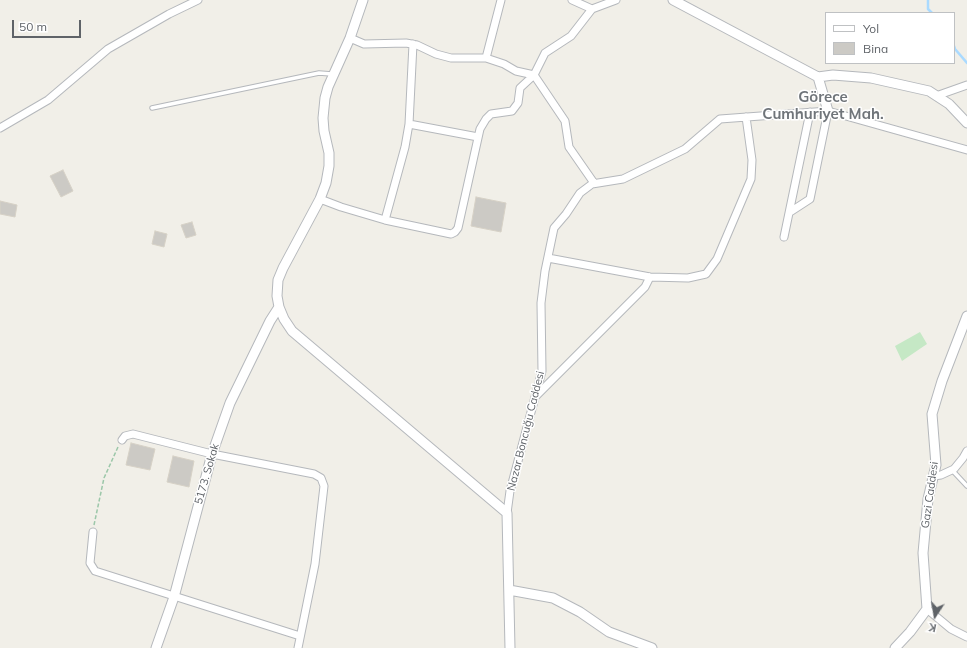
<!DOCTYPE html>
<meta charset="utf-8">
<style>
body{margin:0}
#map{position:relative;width:967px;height:648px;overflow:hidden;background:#f1efe8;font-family:Mulish,sans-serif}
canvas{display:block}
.legend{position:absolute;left:825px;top:12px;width:130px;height:52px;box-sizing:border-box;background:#fff;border:1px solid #bfc1c3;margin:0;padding:5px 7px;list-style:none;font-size:12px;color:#5f6368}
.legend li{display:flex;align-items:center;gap:8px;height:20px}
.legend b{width:20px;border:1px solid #bfc1c3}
.north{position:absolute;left:915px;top:596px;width:40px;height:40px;-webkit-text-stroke:3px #fff;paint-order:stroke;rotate:192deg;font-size:11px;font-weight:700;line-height:16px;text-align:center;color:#5f6368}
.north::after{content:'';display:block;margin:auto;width:14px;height:18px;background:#5f6368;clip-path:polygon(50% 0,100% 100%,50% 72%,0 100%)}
.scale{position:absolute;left:12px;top:20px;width:69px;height:18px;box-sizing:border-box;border:2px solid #5f6368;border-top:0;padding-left:5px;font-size:12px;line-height:14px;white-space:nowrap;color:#5f6368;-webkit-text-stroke:3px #fff;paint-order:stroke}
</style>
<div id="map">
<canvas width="967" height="648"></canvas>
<ul class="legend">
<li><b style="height:5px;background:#fff"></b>Yol</li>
<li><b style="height:11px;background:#cccac5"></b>Bina</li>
</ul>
<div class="north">K</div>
<div class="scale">50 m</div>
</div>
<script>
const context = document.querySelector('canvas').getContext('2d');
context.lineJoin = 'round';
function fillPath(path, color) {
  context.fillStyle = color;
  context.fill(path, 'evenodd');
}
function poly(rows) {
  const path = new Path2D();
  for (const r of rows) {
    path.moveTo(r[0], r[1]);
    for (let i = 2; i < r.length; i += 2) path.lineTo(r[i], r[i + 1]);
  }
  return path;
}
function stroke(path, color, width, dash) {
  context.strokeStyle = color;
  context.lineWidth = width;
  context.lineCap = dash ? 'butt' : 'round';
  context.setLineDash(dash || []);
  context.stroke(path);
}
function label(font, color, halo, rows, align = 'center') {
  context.font = font + ' Mulish,sans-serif';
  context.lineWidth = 3;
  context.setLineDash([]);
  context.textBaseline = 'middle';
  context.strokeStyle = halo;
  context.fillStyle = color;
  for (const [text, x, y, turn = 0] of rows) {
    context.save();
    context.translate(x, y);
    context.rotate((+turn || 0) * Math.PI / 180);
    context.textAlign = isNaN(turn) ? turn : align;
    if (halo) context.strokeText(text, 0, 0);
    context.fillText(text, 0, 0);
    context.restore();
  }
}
const green = poly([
 [920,332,927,344,902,361,895,346]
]);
const stream = poly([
 [928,0,928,9,932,13],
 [954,46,955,49,967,63]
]);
const building = poly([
 [63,170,73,191,61,197,50,176,63,170],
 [476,197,506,203,501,232,471,226,476,197],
 [0,201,17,205,15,217,0,214,0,201],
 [192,222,196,235,186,238,181,225,192,222],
 [155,231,167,234,164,247,152,244,155,231],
 [131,443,155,449,150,470,126,465,131,443],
 [173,456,194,461,189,487,167,482,173,456]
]);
const path = poly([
 [94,525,104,478,118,447]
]);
const service = poly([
 [152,108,319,73,332,74],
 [952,470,967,486]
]);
const minor = poly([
 [572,0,592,9,616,0],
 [350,38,364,44,406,43,417,45,436,54,451,58,486,58,501,0],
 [486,58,504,64,516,71,534,75,565,121,569,147,594,183],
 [936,96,967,85],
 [409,124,478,137],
 [0,128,48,100,108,49,169,14,198,0],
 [320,199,341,207,385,220,451,234,455,232,458,228,480,129,486,119,491,114,512,111,518,103,520,88,534,75,545,53,571,36,592,9],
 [790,212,810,199,828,111],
 [385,220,405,147,409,124,413,44],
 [784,237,810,112],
 [548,258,650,277,688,278,706,274,717,259,751,179,752,160,746,117],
 [536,396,645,287,650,277],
 [122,440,125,436,133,434,212,454,314,474,321,478,324,486,315,564,298,648],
 [934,476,941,475,954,469,963,458,967,451],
 [507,513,510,491,542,371,541,303,545,271,554,228,566,214,580,193,592,184,623,179,685,149,720,119,828,111,967,150],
 [93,532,90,563,95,571,300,636],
 [927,609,951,629,967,637]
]);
const tertiary = poly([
 [363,0,350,38,328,87,325,98,323,118,324,131,329,153,329,166,326,183,320,199,283,268,278,280,277,296,279,307,284,319,292,331,507,513,510,648],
 [673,0,818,77,828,111],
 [818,77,833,75,871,78,929,91,949,104,967,123],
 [509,590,553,598,580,612,609,632,652,648],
 [156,648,174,597,212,454,230,403,270,321,279,307],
 [895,648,910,632,927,609,923,553,928,499,936,465,932,414,942,381,967,316]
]);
const streetNames = [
 ["Nazar Boncuğu Caddesi",526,431,-76],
 ["5173. Sokak",207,474,-74],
 ["Gazi Caddesi",930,495,-82]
];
const districtNames = [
 ["Görece",823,97],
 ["Cumhuriyet Mah.",823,114]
];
fillPath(green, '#c5e8c5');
stroke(stream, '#aadaff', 2.5);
fillPath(building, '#cccac5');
stroke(building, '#d6d1c6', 1);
stroke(service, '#b5b8bc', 5.5);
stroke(minor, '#b5b8bc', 9);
stroke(tertiary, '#b5b8bc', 11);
stroke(path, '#9cc7a9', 1.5, [4, 2]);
stroke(service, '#fff', 3.5);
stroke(minor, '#fff', 7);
stroke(tertiary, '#fff', 9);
label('11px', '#5f6368', '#fff', streetNames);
label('bold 15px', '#70757a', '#fff', districtNames);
</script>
